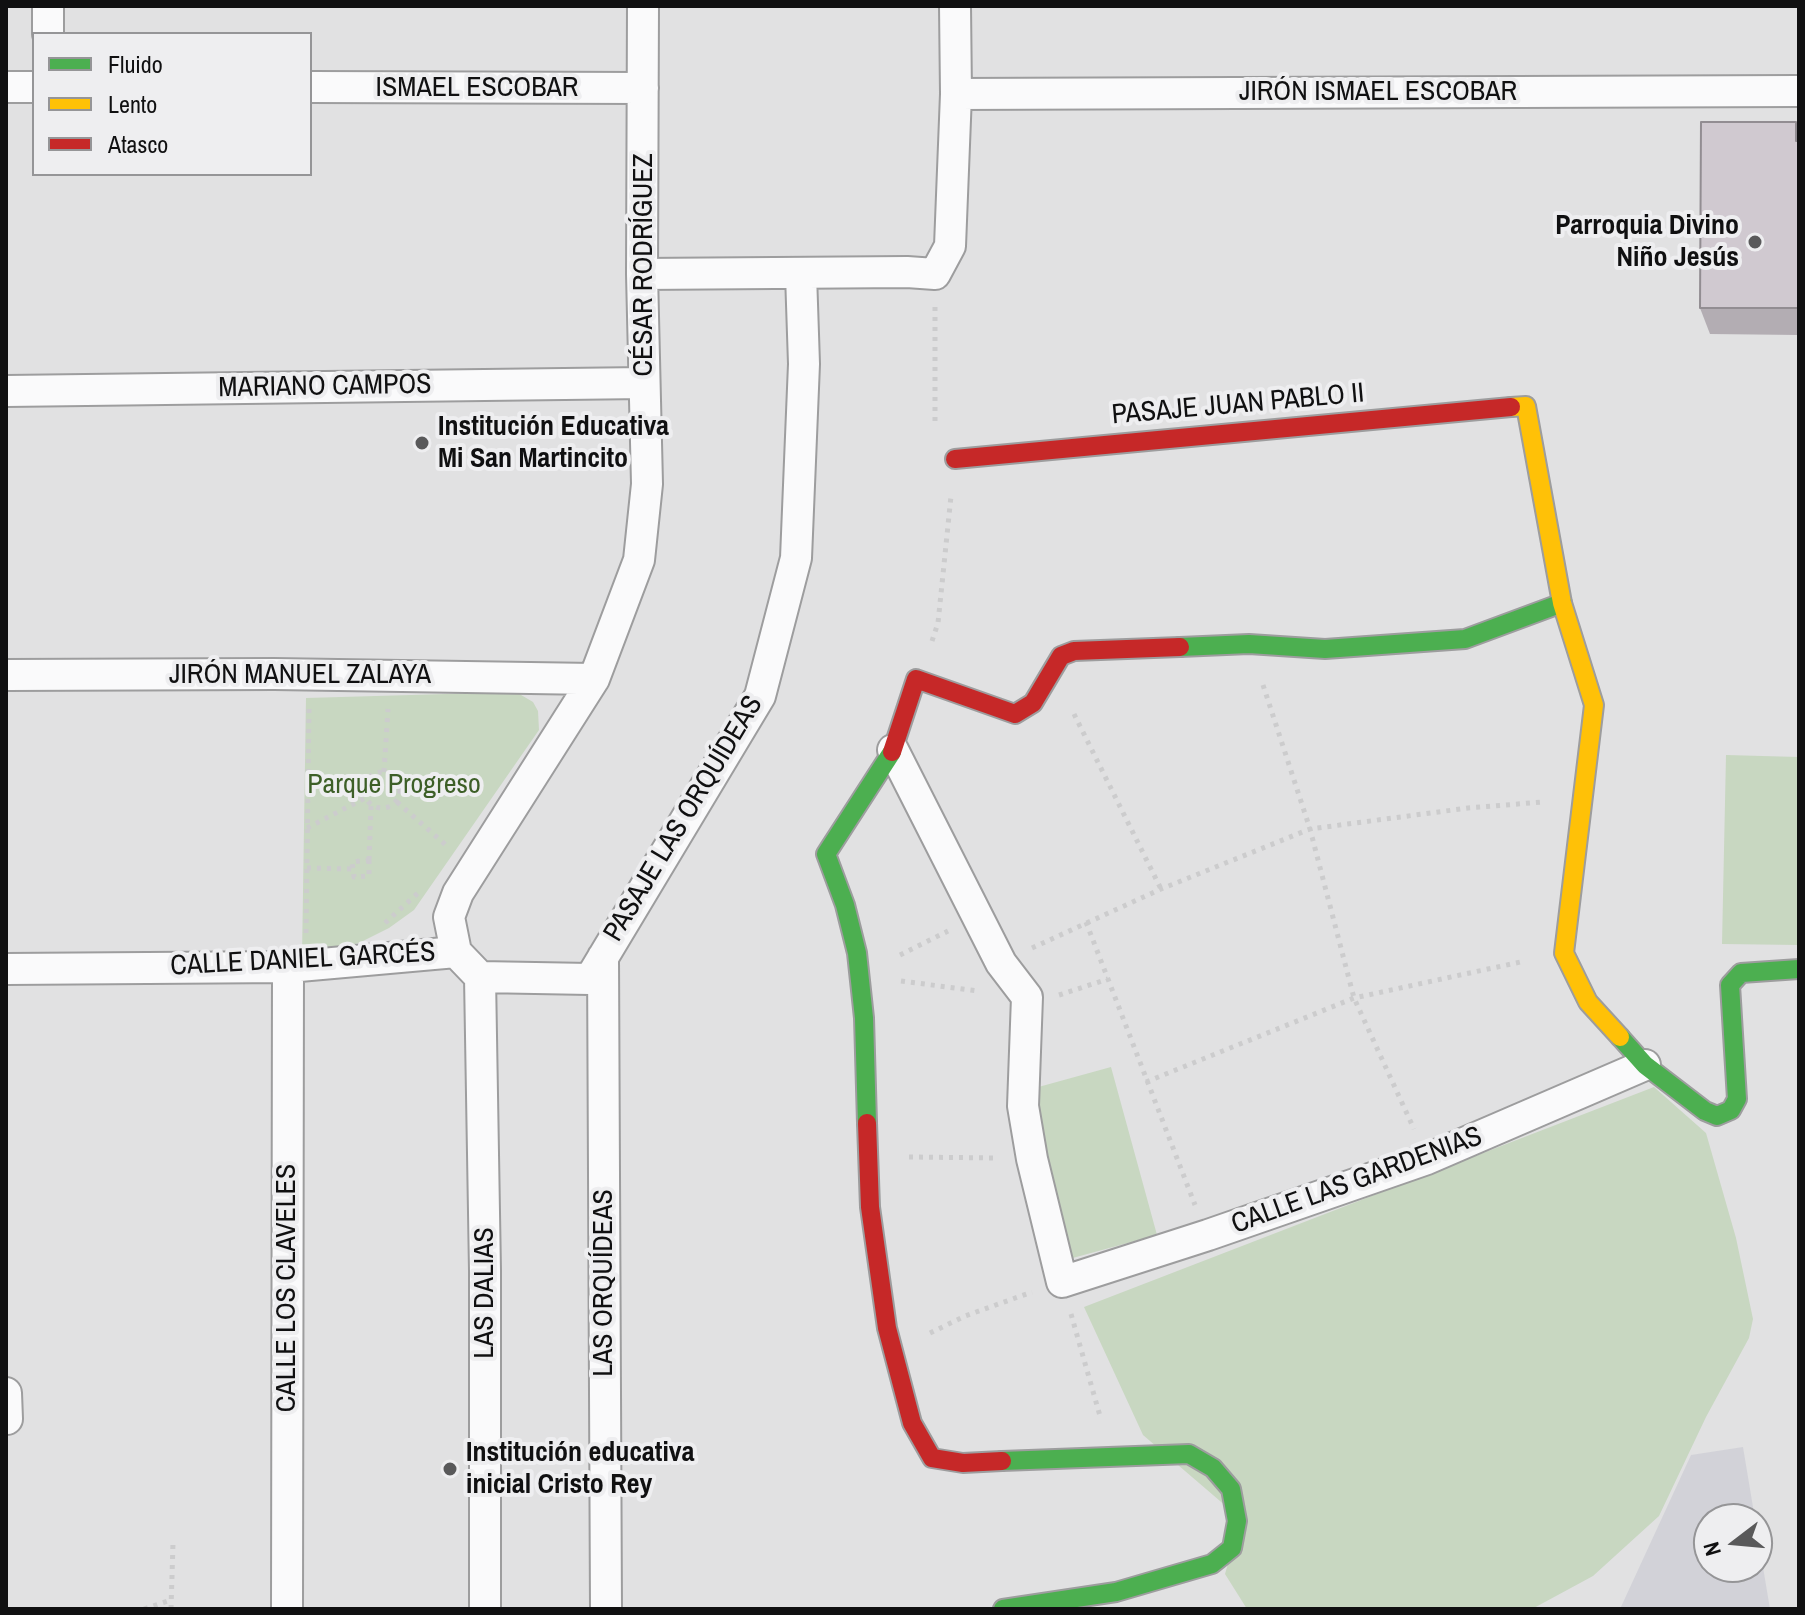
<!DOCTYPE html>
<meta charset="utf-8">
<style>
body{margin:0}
#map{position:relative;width:1805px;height:1615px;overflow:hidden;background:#e1e1e2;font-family:"Archivo Narrow",sans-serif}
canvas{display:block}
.frame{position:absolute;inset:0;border:8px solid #101011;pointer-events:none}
.legend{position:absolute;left:32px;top:32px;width:280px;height:144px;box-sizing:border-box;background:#eeeef0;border:2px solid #959597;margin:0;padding:10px 14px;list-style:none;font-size:24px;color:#101011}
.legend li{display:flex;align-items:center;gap:16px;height:40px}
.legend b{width:40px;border:2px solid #959597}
.north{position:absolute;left:1693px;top:1503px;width:80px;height:80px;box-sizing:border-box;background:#eeeef0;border:2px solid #959597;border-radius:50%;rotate:254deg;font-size:22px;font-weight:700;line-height:32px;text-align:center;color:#101011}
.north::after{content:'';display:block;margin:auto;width:28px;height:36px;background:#59595a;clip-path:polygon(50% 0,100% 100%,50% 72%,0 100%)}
</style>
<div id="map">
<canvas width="1805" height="1615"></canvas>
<div class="frame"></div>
<ul class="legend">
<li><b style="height:10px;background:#4caf50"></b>Fluido</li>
<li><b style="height:10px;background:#ffc107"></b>Lento</li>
<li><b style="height:10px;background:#c62828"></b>Atasco</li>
</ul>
<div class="north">N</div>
</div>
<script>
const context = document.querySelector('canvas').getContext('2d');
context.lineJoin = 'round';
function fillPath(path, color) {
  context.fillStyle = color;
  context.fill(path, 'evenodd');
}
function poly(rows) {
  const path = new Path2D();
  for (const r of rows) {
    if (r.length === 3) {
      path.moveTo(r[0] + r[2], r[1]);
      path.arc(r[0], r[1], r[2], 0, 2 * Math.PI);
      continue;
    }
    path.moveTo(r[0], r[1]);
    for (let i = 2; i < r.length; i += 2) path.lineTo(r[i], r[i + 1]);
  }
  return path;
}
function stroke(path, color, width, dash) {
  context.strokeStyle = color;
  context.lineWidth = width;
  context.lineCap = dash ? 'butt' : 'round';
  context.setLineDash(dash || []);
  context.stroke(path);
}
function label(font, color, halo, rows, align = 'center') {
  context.font = font + ' "Archivo Narrow",sans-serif';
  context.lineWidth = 8;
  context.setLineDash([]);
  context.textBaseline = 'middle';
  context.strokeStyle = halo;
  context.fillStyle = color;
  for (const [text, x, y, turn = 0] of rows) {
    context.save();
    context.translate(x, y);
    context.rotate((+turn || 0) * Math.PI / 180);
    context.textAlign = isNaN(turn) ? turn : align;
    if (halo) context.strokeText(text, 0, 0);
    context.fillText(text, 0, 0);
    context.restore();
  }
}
const built = poly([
 [1743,1447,1755,1519,1709,1519,1709,1567,1757,1567,1757,1531,1770,1609,1620,1609,1691,1455]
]);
const green = poly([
 [516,692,533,702,538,711,539,730,414,910,389,928,361,942,332,952,302,956,306,698],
 [1726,755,1799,757,1799,945,1722,944],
 [1111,1067,1157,1235,1069,1259,1024,1091],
 [1654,1087,1706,1133,1736,1238,1753,1319,1749,1338,1706,1417,1659,1516,1593,1576,1532,1609,1247,1609,1225,1574,1241,1519,1143,1435,1084,1307]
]);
const path = poly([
 [935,307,935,425],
 [932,641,938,623,951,496],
 [1263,685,1310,829,1354,998,1414,1129],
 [1074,714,1161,889],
 [382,790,18],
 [384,772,388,709],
 [397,802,447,846],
 [307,828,365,798],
 [369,860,369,876,354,877,352,862,369,860],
 [369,860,371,805],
 [307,868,353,869],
 [1086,922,1195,1205],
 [385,923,419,892],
 [306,933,309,707],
 [1032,948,1161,889,1310,829,1468,808,1543,802],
 [900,955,948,931],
 [901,981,978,991],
 [1059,995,1108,979],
 [1146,1082,1354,998,1525,961],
 [909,1157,999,1158],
 [1071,1314,1100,1416],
 [930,1333,965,1316,1032,1292],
 [144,1609,171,1600],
 [171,1609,173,1543]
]);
const street = poly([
 [48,34,48,6],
 [6,87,34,87],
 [310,87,643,88],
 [956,94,1799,91],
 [642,274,907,272,935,274,950,246,956,94,955,6],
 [6,391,644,383],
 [6,675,274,674,594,679],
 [893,750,1001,963,1027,997,1023,1106,1032,1159,1062,1282,1208,1235,1427,1159,1645,1065],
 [456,952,449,917,458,893,594,679,639,560,647,484,642,274,643,6],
 [603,957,606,1609],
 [6,969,288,967,456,952,480,977,590,979,760,696,796,558,804,364,801,274],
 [480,977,485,1271,485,1609],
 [6,1393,7,1419],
 [287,1609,288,967]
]);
const fast = poly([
 [1180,647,1249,644,1325,649,1465,639,1562,603],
 [1620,1037,1645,1065,1705,1111,1717,1116,1731,1110,1737,1099,1730,985,1741,973,1799,969],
 [867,1123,864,1018,857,953,845,905,826,854,892,752],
 [1002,1461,1189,1454,1213,1468,1231,1489,1237,1521,1232,1548,1212,1564,1116,1592,1003,1609]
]);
const slow = poly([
 [1511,407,1526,406,1562,603,1594,705,1564,953,1588,1002,1620,1037]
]);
const jam = poly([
 [955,459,1511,407],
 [892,752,916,679,1015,714,1033,703,1061,656,1074,651,1180,647],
 [867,1123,870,1207,887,1328,912,1423,932,1458,963,1463,1002,1461]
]);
const wall = poly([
 [1796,122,1799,131,1799,335,1710,334,1700,308]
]);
const shadedWall = poly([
 [1796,122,1799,131,1799,150,1796,141]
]);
const building = poly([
 [1701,122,1796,122,1796,141,1799,141,1799,308,1700,308,1701,122]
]);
const markers = [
 [1755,242,8,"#59595a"],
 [422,443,8,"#59595a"],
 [450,1469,8,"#59595a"]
];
const streetNames = [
 ["ISMAEL ESCOBAR",477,88],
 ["JIRÓN ISMAEL ESCOBAR",1378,92],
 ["CÉSAR RODRÍGUEZ",644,265,-90],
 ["MARIANO CAMPOS",325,387,-1],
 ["PASAJE JUAN PABLO II",1238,405,-5],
 ["JIRÓN MANUEL ZALAYA",300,675],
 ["PASAJE LAS ORQUÍDEAS",684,819,-59],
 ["CALLE DANIEL GARCÉS",303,960,-3],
 ["CALLE LAS GARDENIAS",1357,1181,-20],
 ["LAS ORQUÍDEAS",604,1283,-90],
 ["CALLE LOS CLAVELES",287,1288,-90],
 ["LAS DALIAS",485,1293,-90]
];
const poiNames = [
 ["Parroquia Divino",1739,226,"right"],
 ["Niño Jesús",1739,258,"right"],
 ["Institución Educativa",438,427],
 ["Mi San Martincito",438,459],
 ["Institución educativa",466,1453],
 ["inicial Cristo Rey",466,1485]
];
const parkNames = [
 ["Parque Progreso",394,785]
];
fillPath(built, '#d2d2d8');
fillPath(green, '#c8d7c1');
stroke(street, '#9d9d9e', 34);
stroke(fast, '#9d9d9e', 22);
stroke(slow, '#9d9d9e', 22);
stroke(jam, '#9d9d9e', 22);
stroke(path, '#cccccd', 5, [4, 6]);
stroke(street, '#fafafb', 30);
stroke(fast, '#4caf50', 18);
stroke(slow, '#ffc107', 18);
stroke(jam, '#c62828', 18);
fillPath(wall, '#b3adb3');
fillPath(shadedWall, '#928d92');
fillPath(building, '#d0c9d0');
stroke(building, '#928d92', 2);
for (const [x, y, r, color] of markers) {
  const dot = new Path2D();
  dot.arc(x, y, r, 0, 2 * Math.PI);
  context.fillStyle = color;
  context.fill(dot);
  stroke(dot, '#eeeef0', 3);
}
label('28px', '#101011', '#eeeef0', streetNames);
label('bold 28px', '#101011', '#eeeef0', poiNames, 'left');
label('28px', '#3d5f27', '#eeeef0', parkNames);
</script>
